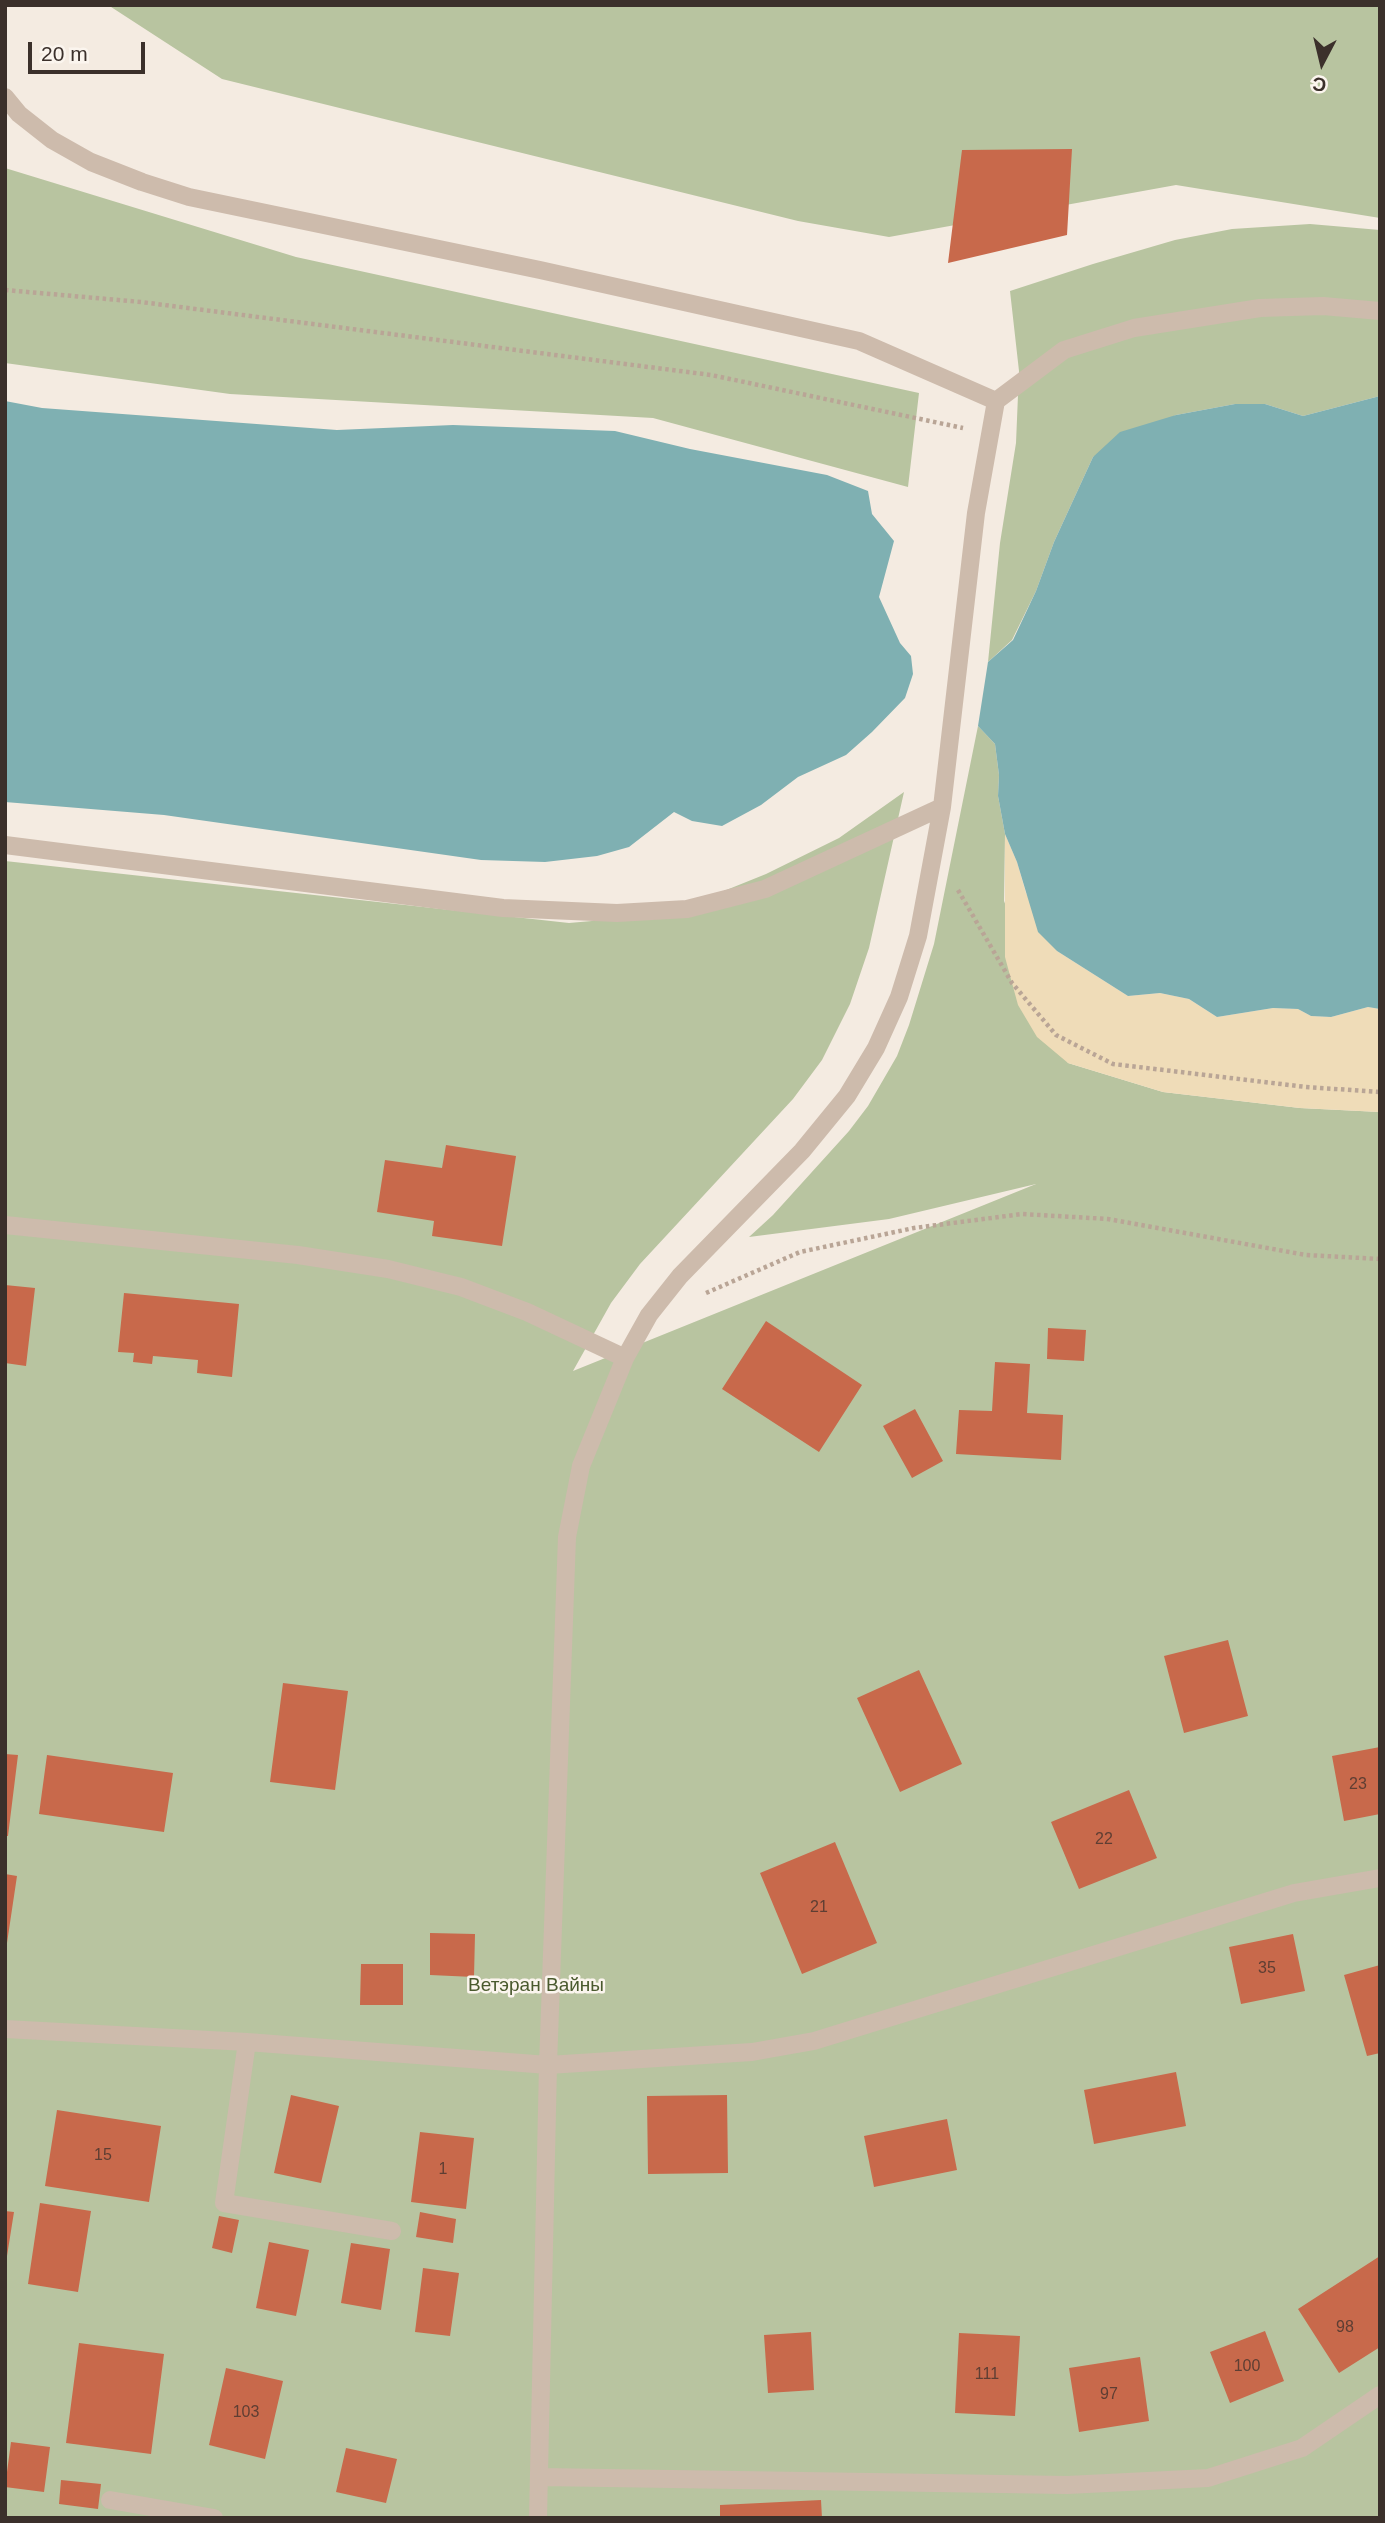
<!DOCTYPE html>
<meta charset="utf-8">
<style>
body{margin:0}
#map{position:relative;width:1385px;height:2523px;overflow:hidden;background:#f4ebe1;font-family:Arial,sans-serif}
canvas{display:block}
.frame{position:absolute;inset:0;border:7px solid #3b302b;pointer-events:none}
.north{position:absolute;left:1287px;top:28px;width:70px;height:70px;-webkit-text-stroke:5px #fbf5ee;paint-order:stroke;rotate:187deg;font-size:19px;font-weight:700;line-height:28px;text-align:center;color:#3b302b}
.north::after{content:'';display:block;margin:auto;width:24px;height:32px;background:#3b302b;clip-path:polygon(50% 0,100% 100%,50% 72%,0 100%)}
.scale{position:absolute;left:28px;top:42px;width:117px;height:32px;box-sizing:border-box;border:4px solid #3b302b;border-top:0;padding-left:9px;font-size:21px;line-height:24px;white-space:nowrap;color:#3b302b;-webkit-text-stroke:5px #fbf5ee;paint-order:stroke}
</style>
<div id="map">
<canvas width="1385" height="2523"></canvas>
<div class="frame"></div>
<div class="north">С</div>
<div class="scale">20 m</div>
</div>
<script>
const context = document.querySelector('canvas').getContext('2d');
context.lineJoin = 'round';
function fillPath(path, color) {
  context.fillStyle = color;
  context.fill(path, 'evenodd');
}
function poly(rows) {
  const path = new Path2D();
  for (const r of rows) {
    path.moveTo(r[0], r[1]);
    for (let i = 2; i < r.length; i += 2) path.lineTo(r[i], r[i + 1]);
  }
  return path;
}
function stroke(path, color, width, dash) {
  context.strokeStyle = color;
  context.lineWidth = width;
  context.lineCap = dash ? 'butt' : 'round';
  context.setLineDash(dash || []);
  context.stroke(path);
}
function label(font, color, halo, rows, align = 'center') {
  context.font = font + ' Arial,sans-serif';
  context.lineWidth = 5;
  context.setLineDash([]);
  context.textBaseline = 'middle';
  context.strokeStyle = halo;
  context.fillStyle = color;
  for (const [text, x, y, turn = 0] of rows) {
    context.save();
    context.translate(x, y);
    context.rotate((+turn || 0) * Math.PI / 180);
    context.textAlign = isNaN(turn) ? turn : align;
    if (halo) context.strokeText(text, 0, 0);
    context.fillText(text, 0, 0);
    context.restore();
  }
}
const green = poly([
 [108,5,1380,5,1380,218,1176,185,889,237,798,221,222,79],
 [5,168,296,257,919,393,908,487,653,418,230,394,5,363],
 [1310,224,1380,230,1380,396,1303,416,1265,404,1235,404,1176,415,1093,457,1054,542,1036,591,1012,640,988,662,1000,543,1016,443,1019,371,1010,291,1093,264,1175,240,1232,229],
 [978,726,995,744,999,775,998,796,1005,834,1004,901,1068,1063,1163,1092,1300,1108,1380,1112,1380,2518,5,2518,5,861,569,923,626,918,694,903,766,874,839,838,904,792,869,948,850,1004,822,1060,793,1099,640,1264,611,1303,573,1371,1036,1184,889,1219,749,1237,773,1215,849,1131,868,1106,897,1056,909,1025,934,944]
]);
const sand = poly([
 [1005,834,1017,862,1026,893,1057,951,1128,996,1160,993,1189,999,1217,1017,1273,1008,1298,1009,1311,1016,1331,1017,1368,1007,1380,1009,1380,1112,1300,1108,1163,1092,1068,1063,1037,1037,1018,1005,1012,983,1005,957]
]);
const water = poly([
 [1380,396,1380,1009,1368,1007,1331,1017,1311,1016,1298,1009,1273,1008,1217,1017,1189,999,1160,993,1128,996,1057,951,1038,932,1017,862,1005,834,998,796,999,775,995,744,978,726,988,662,1013,640,1036,591,1054,542,1093,457,1120,432,1176,415,1235,404,1265,404,1303,416],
 [5,401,42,408,337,430,453,425,615,431,690,449,827,475,868,491,872,514,894,541,879,597,900,643,911,656,913,674,905,698,872,732,846,755,798,777,761,805,722,826,692,821,674,812,629,847,597,856,545,862,481,860,164,815,5,802]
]);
const building = poly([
 [1072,149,1067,235,948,263,962,150],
 [446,1145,516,1156,502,1246,432,1236,434,1221,377,1212,385,1160,442,1168],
 [5,1285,35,1288,26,1366,5,1363],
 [124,1293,239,1304,232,1377,197,1373,198,1360,153,1356,152,1364,133,1362,134,1353,118,1352],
 [766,1321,862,1385,819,1452,722,1389],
 [1048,1328,1086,1330,1084,1361,1047,1359],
 [995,1362,1030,1364,1027,1413,1063,1415,1061,1460,956,1454,959,1410,992,1411],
 [915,1409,943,1461,912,1478,883,1426],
 [1228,1640,1248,1716,1184,1733,1164,1656],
 [919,1670,962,1764,900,1792,857,1698],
 [283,1683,348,1691,335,1790,270,1782],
 [1380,1747,1380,1814,1344,1821,1332,1756],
 [5,1754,18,1755,8,1836,5,1836],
 [47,1755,173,1773,164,1832,39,1814],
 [1129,1790,1157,1858,1079,1889,1051,1822],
 [835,1842,877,1943,802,1974,760,1873],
 [5,1874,17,1876,7,1943,5,1943],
 [430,1933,475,1934,474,1977,430,1975],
 [1293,1934,1305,1991,1241,2004,1229,1947],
 [361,1964,403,1964,403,2005,360,2005],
 [1380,1965,1380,2053,1367,2056,1344,1975],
 [1176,2072,1186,2126,1094,2144,1084,2090],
 [291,2095,339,2106,321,2183,274,2173],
 [727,2095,728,2173,648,2174,647,2096],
 [57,2110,161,2126,149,2202,45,2186],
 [947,2119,957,2170,874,2187,864,2136],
 [420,2132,474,2138,466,2209,411,2202],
 [40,2203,91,2211,78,2292,28,2284],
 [5,2211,14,2212,7,2256,5,2256],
 [420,2212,456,2219,453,2243,416,2237],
 [219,2216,239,2220,232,2253,212,2248],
 [269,2242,309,2250,296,2316,256,2308],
 [351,2243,390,2249,381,2310,341,2303],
 [1380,2256,1380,2347,1339,2373,1298,2309],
 [423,2268,459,2273,450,2336,415,2332],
 [1265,2331,1284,2381,1230,2403,1210,2352],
 [811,2332,814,2390,768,2393,764,2335],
 [959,2333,1020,2336,1015,2416,955,2413],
 [79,2343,164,2354,151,2454,66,2443],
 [1140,2357,1149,2421,1079,2432,1069,2368],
 [226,2368,283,2381,265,2459,209,2445],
 [11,2442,50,2447,44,2492,5,2487],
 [346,2448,397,2459,386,2503,336,2492],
 [61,2480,101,2484,98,2509,59,2504],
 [821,2500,822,2518,720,2518,720,2505]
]);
const path = poly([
 [5,290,141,302,711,375,963,428],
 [958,890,1012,983,1056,1035,1113,1064,1306,1087,1380,1092],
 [706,1293,800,1252,914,1228,1022,1214,1108,1219,1306,1255,1380,1259]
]);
const minor = poly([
 [5,97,19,114,52,140,91,162,142,182,189,197,540,270,859,341,996,401,976,513,942,807,918,936,899,997,876,1048,847,1096,802,1151,680,1276,649,1315,625,1358,581,1466,567,1537,548,2065,538,2518],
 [996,401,1064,350,1134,328,1260,308,1323,306,1380,311],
 [5,845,503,908,617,913,687,909,765,889,942,807],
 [5,1225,298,1255,388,1269,461,1287,527,1312,625,1358],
 [5,2029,247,2042,548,2065,752,2052,814,2041,1294,1893,1380,1878],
 [247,2042,224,2203,392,2231],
 [540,2477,1067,2485,1208,2478,1302,2448,1380,2395],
 [110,2500,214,2518]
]);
const numberNames = [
 ["23",1358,1785],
 ["22",1104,1840],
 ["21",819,1908],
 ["35",1267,1969],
 ["15",103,2156],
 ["1",443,2170],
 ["98",1345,2328],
 ["100",1247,2367],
 ["111",987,2375],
 ["97",1109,2395],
 ["103",246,2413]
];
const parkNames = [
 ["Ветэран Вайны",536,1986]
];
fillPath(green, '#b8c4a0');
fillPath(sand, '#efdcb8');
fillPath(water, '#7fb0b2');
fillPath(building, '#c8694b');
stroke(path, '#b9a596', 4.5, [3.5, 3.5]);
stroke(minor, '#cdbbac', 18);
label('16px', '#5e3e33', null, numberNames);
label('19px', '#4a5a2e', '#fbf5ee', parkNames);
</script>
